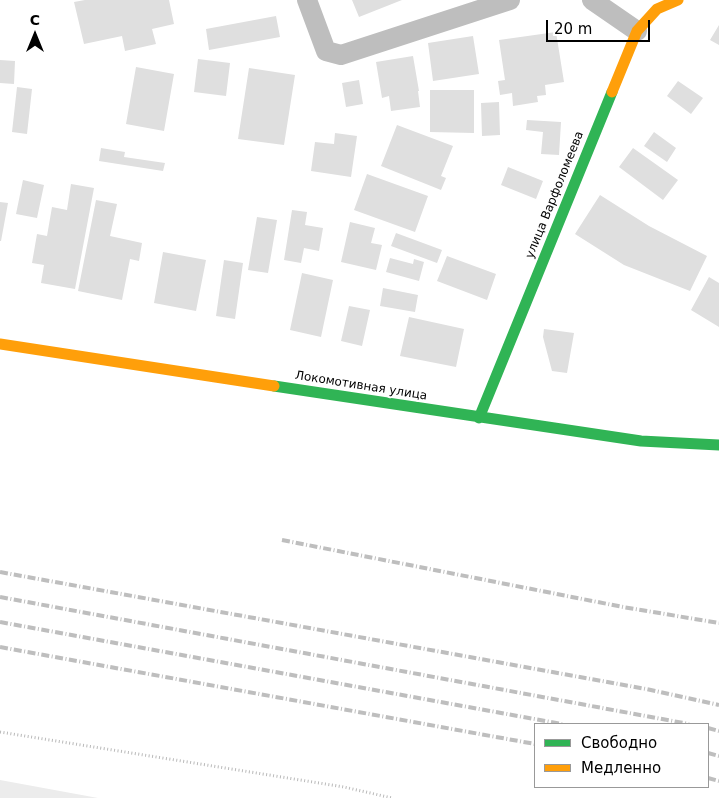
<!DOCTYPE html>
<meta charset="utf-8">
<style>
body{margin:0}
#map{position:relative;width:719px;height:798px;overflow:hidden;background:#fff;font-family:"DejaVu Sans",sans-serif}
canvas{display:block}
.legend{position:absolute;left:534px;top:723px;width:175px;height:65px;box-sizing:border-box;background:#fff;border:1px solid #999;margin:0;padding:6px 9px;list-style:none;font-size:15px;color:#000}
.legend li{display:flex;align-items:center;gap:10px;height:25px}
.legend b{width:25px;border:1px solid #999}
.north{position:absolute;left:10px;top:10px;width:50px;height:50px;-webkit-text-stroke:4px #fff;paint-order:stroke;rotate:0deg;font-size:14px;font-weight:700;line-height:20px;text-align:center;color:#000}
.north::after{content:'';display:block;margin:auto;width:18px;height:22px;background:#000;clip-path:polygon(50% 0,100% 100%,50% 72%,0 100%)}
.scale{position:absolute;left:546px;top:20px;width:104px;height:22px;box-sizing:border-box;border:2px solid #000;border-top:0;padding-left:6px;font-size:15px;line-height:18px;white-space:nowrap;color:#000;-webkit-text-stroke:4px #fff;paint-order:stroke}
</style>
<div id="map">
<canvas width="719" height="798"></canvas>
<ul class="legend">
<li><b style="height:6px;background:#30b455"></b>Свободно</li>
<li><b style="height:6px;background:#ff9f0a"></b>Медленно</li>
</ul>
<div class="north">С</div>
<div class="scale">20 m</div>
</div>
<script>
const context = document.querySelector('canvas').getContext('2d');
context.lineJoin = 'round';
function fillPath(path, color) {
  context.fillStyle = color;
  context.fill(path, 'evenodd');
}
function poly(rows) {
  const path = new Path2D();
  for (const r of rows) {
    path.moveTo(r[0], r[1]);
    for (let i = 2; i < r.length; i += 2) path.lineTo(r[i], r[i + 1]);
  }
  return path;
}
function stroke(path, color, width, dash) {
  context.strokeStyle = color;
  context.lineWidth = width;
  context.lineCap = dash ? 'butt' : 'round';
  context.setLineDash(dash || []);
  context.stroke(path);
}
function label(font, color, halo, rows, align = 'center') {
  context.font = font + ' "DejaVu Sans",sans-serif';
  context.lineWidth = 4;
  context.setLineDash([]);
  context.textBaseline = 'middle';
  context.strokeStyle = halo;
  context.fillStyle = color;
  for (const [text, x, y, turn = 0] of rows) {
    context.save();
    context.translate(x, y);
    context.rotate((+turn || 0) * Math.PI / 180);
    context.textAlign = isNaN(turn) ? turn : align;
    if (halo) context.strokeText(text, 0, 0);
    context.fillText(text, 0, 0);
    context.restore();
  }
}
const green = poly([
 [0,780,98,798,0,798]
]);
const building = poly([
 [85,0,169,0,174,24,152,29,156,44,125,51,122,36,84,44,74,2],
 [352,0,402,0,359,17],
 [276,16,280,37,209,50,206,29],
 [719,25,719,45,710,40],
 [556,32,564,82,545,85,546,95,537,96,538,102,513,106,512,93,500,95,498,81,505,80,499,40],
 [473,36,479,74,433,81,428,43],
 [413,56,419,91,418,91,420,107,391,111,389,96,382,98,376,62],
 [198,59,230,63,226,96,194,92],
 [0,60,15,61,14,84,0,83],
 [136,67,174,74,164,131,126,124],
 [249,68,295,75,284,145,238,139],
 [359,80,363,104,346,107,342,83],
 [678,81,703,98,691,114,667,96],
 [17,87,32,89,27,134,12,132],
 [430,90,474,90,474,133,430,132],
 [499,102,500,135,482,136,481,103],
 [527,120,561,122,559,155,541,154,543,132,526,130],
 [397,125,453,146,441,176,446,178,441,190,381,166],
 [654,132,676,148,667,162,644,146],
 [335,133,357,136,351,177,311,171,315,142,334,144],
 [101,148,125,152,124,157,165,163,163,171,99,161],
 [633,148,678,180,663,200,619,167],
 [508,167,543,181,536,199,501,185],
 [367,174,428,196,415,232,354,210],
 [23,180,44,185,37,218,16,214],
 [71,184,94,188,75,289,41,283,44,265,32,263,37,234,47,236,52,207,67,210],
 [600,195,649,226,707,256,690,291,624,265,575,234],
 [96,200,117,204,110,236,142,243,139,261,130,259,122,300,78,291],
 [0,202,8,203,1,241,0,241],
 [292,210,307,212,305,225,323,228,319,251,304,248,301,263,284,260],
 [257,217,277,220,268,273,248,270],
 [350,222,375,228,371,243,382,245,376,270,341,262],
 [396,233,442,250,437,263,391,246],
 [163,252,206,260,196,311,154,303],
 [447,256,496,274,487,300,437,281],
 [390,258,413,264,414,259,424,262,419,281,386,272],
 [224,260,243,263,235,319,216,316],
 [302,273,333,280,321,337,290,330],
 [709,277,719,283,719,327,691,310],
 [383,288,418,295,415,312,380,306],
 [349,306,370,310,362,346,341,341],
 [409,317,464,329,456,367,400,356],
 [544,329,574,333,567,373,552,371,543,337]
]);
const path = poly([
 [0,732,344,787,392,798]
]);
const lane = poly([
 [307,0,326,51,341,55,510,0],
 [592,0,637,31]
]);
const fast = poly([
 [274,386,641,441,719,445],
 [479,418,612,92]
]);
const slow = poly([
 [612,92,637,31,657,9,678,0],
 [0,344,274,386]
]);
const rail = poly([
 [282,540,623,607,719,623],
 [0,572,646,689,719,705],
 [0,597,689,724],
 [0,622,562,724],
 [0,647,535,744],
 [708,728,719,731],
 [708,753,719,756],
 [708,778,719,781]
]);
const streetNames = [
 ["улица Варфоломеева",555,195,-68],
 ["Локомотивная улица",361,386,9]
];
fillPath(green, '#ececec');
fillPath(building, '#dfdfdf');
stroke(path, '#b9b9b9', 3, [1, 2.5]);
stroke(lane, '#bebebe', 20);
stroke(fast, '#30b455', 11);
stroke(slow, '#ff9f0a', 11);
stroke(rail, '#bebebe', 4, [8, 2.5, 1, 2.5]);
label('12px', '#000', '#fff', streetNames);
</script>
